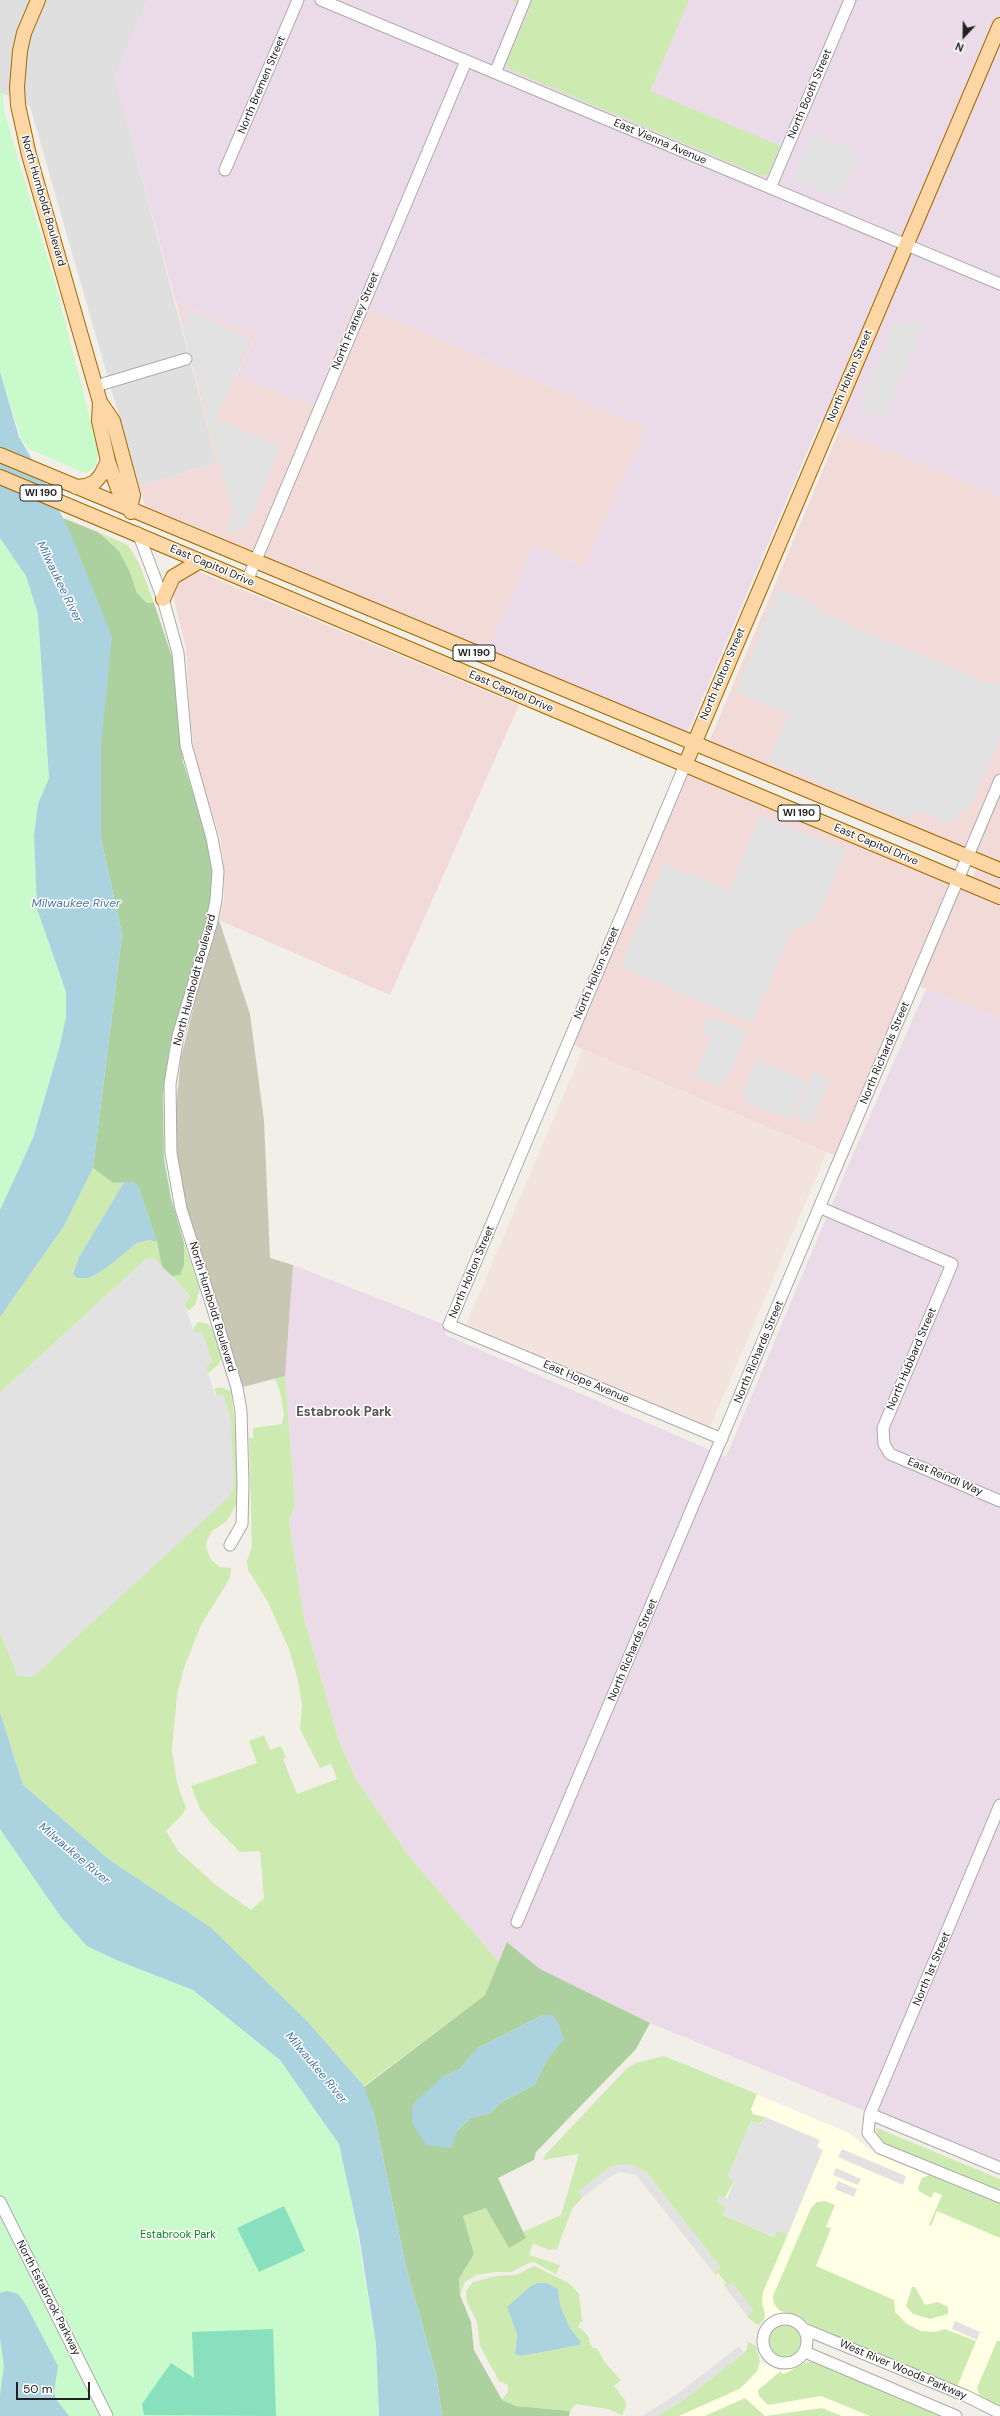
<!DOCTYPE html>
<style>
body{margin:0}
#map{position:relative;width:1000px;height:2416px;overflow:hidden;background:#f2efe9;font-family:"DM Sans",sans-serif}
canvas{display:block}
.north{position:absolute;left:944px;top:16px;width:40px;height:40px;-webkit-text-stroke:3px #fff;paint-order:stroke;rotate:202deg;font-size:11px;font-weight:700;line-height:16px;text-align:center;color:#222}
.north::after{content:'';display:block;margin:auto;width:14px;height:18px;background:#222;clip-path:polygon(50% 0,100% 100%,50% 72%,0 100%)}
.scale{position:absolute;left:16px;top:2382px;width:74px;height:18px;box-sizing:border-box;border:2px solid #222;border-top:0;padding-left:5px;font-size:12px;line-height:14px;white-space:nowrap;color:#222;-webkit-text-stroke:3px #fff;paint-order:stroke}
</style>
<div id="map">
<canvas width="1000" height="2416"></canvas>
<div class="north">N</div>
<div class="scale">50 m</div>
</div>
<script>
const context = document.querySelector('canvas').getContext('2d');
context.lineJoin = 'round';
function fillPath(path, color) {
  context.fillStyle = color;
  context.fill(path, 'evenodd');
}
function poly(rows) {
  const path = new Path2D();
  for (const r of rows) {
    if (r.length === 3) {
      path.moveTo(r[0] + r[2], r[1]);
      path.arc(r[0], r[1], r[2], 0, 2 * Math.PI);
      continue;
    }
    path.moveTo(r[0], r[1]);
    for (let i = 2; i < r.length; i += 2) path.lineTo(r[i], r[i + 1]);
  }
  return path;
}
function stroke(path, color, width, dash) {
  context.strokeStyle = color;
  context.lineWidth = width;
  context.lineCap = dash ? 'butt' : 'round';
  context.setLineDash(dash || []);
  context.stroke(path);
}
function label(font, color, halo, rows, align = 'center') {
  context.font = font + ' "DM Sans",sans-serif';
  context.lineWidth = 3;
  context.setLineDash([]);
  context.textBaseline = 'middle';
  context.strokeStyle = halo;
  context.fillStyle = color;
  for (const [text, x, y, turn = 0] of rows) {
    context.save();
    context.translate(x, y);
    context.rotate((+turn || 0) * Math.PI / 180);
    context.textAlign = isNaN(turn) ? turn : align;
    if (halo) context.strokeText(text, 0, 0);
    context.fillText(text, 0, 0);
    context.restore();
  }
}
const residential = poly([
 [0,0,148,0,115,76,217,463,139,486,30,106,0,92]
]);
const commercial = poly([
 [176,302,256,335,236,375,313,406,354,302,646,428,584,567,534,546,488,650,145,506,139,486,217,463],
 [840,429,1000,497,1000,1019,914,984,841,1158,568,1043,685,765,970,884,981,857,709,742],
 [195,570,519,705,390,995,219,920,224,899,223,858,220,838,196,762,191,730,186,648,173,595,174,583]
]);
const industrial = poly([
 [148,0,1000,0,1000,497,820,422,687,734,488,650,534,546,584,567,646,428,354,302,313,406,236,376,256,335,176,302,114,76],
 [926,989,1000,1019,1000,2166,650,2023,540,1969,508,1942,499,1962,408,1855,356,1779,339,1741,304,1618,289,1521,295,1505,285,1376,293,1265,443,1324,446,1335,726,1457,850,1161]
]);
const education = poly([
 [746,2090,849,2133,874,2153,1000,2205,1000,2406,811,2325,798,2315,784,2312,765,2320,692,2223],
 [760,2362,781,2371,807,2362,939,2416,668,2416]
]);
const military = poly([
 [583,1049,827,1152,709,1430,465,1327]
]);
const construction = poly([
 [219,920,250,1014,264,1121,270,1258,293,1265,285,1376,243,1387,186,1207,177,1161,176,1109,181,1057,197,994]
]);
const grass = poly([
 [510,0,689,0,650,91,780,146,768,174,762,176,510,70,506,64,530,8],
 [98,532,128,545,139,563,154,603,147,603,137,593,129,570,119,551],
 [93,1168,113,1183,124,1182,79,1257,73,1274,89,1278,105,1269,137,1243,149,1240,157,1242,162,1267,154,1258,145,1260,0,1393,0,1317,64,1226],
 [184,1243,200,1289,195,1305,188,1311,184,1305,190,1296,172,1276,180,1275,184,1265],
 [198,1322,208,1324,214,1332,222,1358,218,1365,208,1373,206,1367,212,1362,202,1332,195,1334,193,1329],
 [285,1376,295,1505,289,1521,304,1618,339,1741,356,1779,408,1855,499,1962,485,1995,364,2086,308,2022,111,1861,23,1785,0,1712,0,1631,18,1676,217,1396,214,1389,219,1387,231,1391,236,1435,237,1503,227,1521,212,1531,208,1538,206,1546,211,1560,220,1567,231,1568,231,1572,230,1578,201,1625,184,1668,177,1695,172,1750,177,1783,186,1808,182,1815,166,1831,178,1851,217,1886,251,1910,264,1898,260,1851,240,1852,212,1824,200,1809,191,1786,257,1763,249,1741,264,1735,270,1750,281,1746,286,1758,283,1759,297,1794,337,1779,331,1764,320,1768,300,1729,302,1705,298,1681,289,1649,268,1602,248,1570,247,1561,252,1547,249,1438,253,1439,253,1428,282,1424,284,1414,280,1391,275,1379],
 [664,2056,757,2094,751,2109,753,2114,765,2117,760,2124,751,2121,728,2176,734,2181,725,2198,726,2208,723,2215,774,2237,777,2230,788,2234,763,2292,762,2304,765,2313,764,2320,758,2325,748,2318,747,2315,753,2310,732,2283,726,2287,724,2286,726,2283,718,2273,715,2275,714,2273,720,2267,646,2172,616,2165,579,2191,582,2198,572,2209,557,2249,550,2250,533,2244,529,2255,560,2265,556,2274,534,2262,529,2263,511,2272,496,2272,476,2275,465,2282,460,2295,459,2279,474,2254,463,2216,486,2208,526,2238,523,2232,561,2215,579,2154,543,2160,546,2154,627,2068,636,2063],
 [877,2128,1000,2179,1000,2192,887,2146,880,2140,876,2130],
 [929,2175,1000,2204,1000,2238,937,2211,931,2226,929,2225,942,2195,934,2192,931,2198,919,2191,918,2188,922,2178],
 [825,2201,835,2205,826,2227,831,2228,816,2266,894,2300,895,2312,907,2324,921,2331,935,2332,945,2329,976,2341,957,2387,811,2325,798,2315,780,2311,774,2304,773,2296,811,2208,817,2202],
 [534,2266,569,2283,579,2294,582,2319,584,2322,581,2321,578,2327,583,2330,589,2338,589,2342,593,2348,597,2348,605,2363,621,2380,614,2386,625,2400,626,2406,622,2415,608,2409,576,2404,570,2411,516,2406,502,2400,508,2391,508,2385,499,2381,480,2346,477,2322,467,2302,466,2291,473,2282,496,2276,516,2275],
 [547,2283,558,2289,560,2305,570,2328,581,2342,580,2345,521,2356,515,2354,517,2334,512,2318,527,2290,531,2286],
 [912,2287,915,2287,925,2305,938,2302,948,2307,948,2314,930,2319,913,2314,906,2306],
 [785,2341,16],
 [997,2341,1000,2341,1000,2406,980,2397,977,2388],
 [748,2342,756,2346,760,2362,757,2371,746,2383,739,2389,679,2416,657,2416,686,2398,744,2353,747,2349],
 [807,2362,814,2362,945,2416,870,2416,821,2396,768,2405,759,2396,758,2390,776,2375,781,2371,782,2374,786,2373],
 [745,2398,765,2416,822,2408,842,2416,705,2416]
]);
const forest = poly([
 [63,518,98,532,106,539,119,551,129,570,137,593,147,603,154,603,173,660,183,762,203,825,211,860,213,880,210,906,170,1044,163,1095,164,1159,171,1198,184,1243,184,1265,180,1275,172,1276,162,1267,157,1242,138,1186,132,1182,113,1183,93,1168,122,934,101,839,101,744],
 [507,1942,540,1969,650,2023,636,2049,536,2152,534,2160,498,2178,526,2238,509,2248,486,2208,463,2216,474,2254,459,2279,460,2295,471,2322,474,2350,502,2400,516,2406,570,2411,569,2416,442,2416,436,2374,406,2267,374,2115,364,2087,485,1995],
 [543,2015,552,2015,563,2039,548,2058,534,2085,500,2103,491,2113,470,2118,457,2131,442,2077,460,2069,478,2048]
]);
const park = poly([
 [0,92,3,94,4,111,55,283,98,450,97,462,92,470,85,473,31,450,22,441,3,382,0,380],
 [0,538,26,576,38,614,49,778,38,804,34,835,37,909,66,992,66,1017,60,1045,33,1138,0,1210],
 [0,1829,87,1946,116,1960,193,1990,280,2060,319,2114,339,2144,349,2183,376,2344,379,2416,0,2416]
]);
const pitch = poly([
 [284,2206,305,2251,259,2272,237,2228],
 [273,2329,276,2416,144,2415,142,2404,171,2363,194,2378,192,2332]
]);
const parking = poly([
 [813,133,860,153,840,199,792,180],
 [189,310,250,338,216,419,281,446,246,529,239,527,236,534,226,530,233,510,182,328],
 [896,321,904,325,915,323,923,326,884,419,859,409],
 [778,588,821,607,827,615,987,683,991,682,1000,685,1000,737,968,812,960,809,955,820,947,822,915,810,910,820,769,761,788,714,736,692],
 [760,815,847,850,815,922,792,930,752,1023,620,967,664,864,729,890],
 [709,1016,747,1032,727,1081,724,1080,720,1088,694,1077,711,1037,702,1033],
 [756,1060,807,1081,790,1120,742,1100,745,1092,742,1091],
 [813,1072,829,1080,811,1124,794,1117],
 [154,1258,190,1296,184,1305,195,1334,202,1331,212,1362,206,1367,215,1395,224,1395,231,1421,234,1488,229,1497,33,1677,18,1676,0,1631,0,1393,145,1260],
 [765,2117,820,2140,817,2147,823,2150,788,2234,777,2230,774,2237,723,2215,725,2206,716,2202,719,2196,727,2198,734,2181,728,2176,751,2121,761,2124],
 [842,2149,906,2176,903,2185,838,2157],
 [631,2164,646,2172,720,2267,714,2273,636,2175,620,2172,613,2175,582,2198,579,2191,608,2168,616,2165],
 [836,2168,861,2179,858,2185,833,2175],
 [838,2181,857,2189,854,2197,835,2189],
 [732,2283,753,2310,747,2316,725,2287],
 [955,2321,980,2332,977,2340,952,2329],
 [739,2346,744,2353,686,2398,657,2416,642,2416,680,2392]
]);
const water = poly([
 [0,372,19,437,47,485,72,537,112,637,101,744,101,839,122,934,93,1168,64,1226,0,1317,0,1210,33,1138,60,1045,66,1017,66,992,37,909,34,835,38,804,49,778,38,614,26,576,0,538],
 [124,1182,132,1182,138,1186,157,1242,149,1240,137,1243,105,1269,89,1278,77,1278,73,1274,79,1257],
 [0,1712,23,1785,111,1861,210,1927,308,2022,364,2086,374,2115,406,2267,436,2374,442,2416,379,2416,376,2344,359,2235,339,2144,280,2060,193,1990,116,1960,87,1946,61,1917,0,1829],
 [543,2015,552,2015,559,2025,564,2039,548,2058,534,2085,500,2103,491,2113,470,2118,457,2131,451,2148,426,2145,412,2123,413,2104,442,2077,460,2069,478,2048],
 [537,2283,547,2283,558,2289,560,2305,570,2328,581,2342,580,2345,521,2356,515,2354,517,2334,507,2307,531,2286],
 [7,2291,18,2294,26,2305,58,2366,54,2392,56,2399,69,2416,0,2416,0,2395,4,2366,0,2338,0,2293]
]);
const minor = poly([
 [321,0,1000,284],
 [495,73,525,0],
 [225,170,298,0],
 [770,188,850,0],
 [96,386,186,359],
 [138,533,163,599,178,653,186,745,212,838,218,871,216,900,211,925,178,1036,170,1084,171,1153,181,1209,213,1309,237,1388,241,1411,243,1484,242,1524,230,1545],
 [247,581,466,61],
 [685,765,449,1325,722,1439],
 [821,1208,952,1264,883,1428,884,1444,890,1454,1000,1501],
 [1000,1805,870,2114,868,2133,880,2148,1000,2197],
 [517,1922,1000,780],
 [870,2114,1000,2168],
 [0,2202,107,2416],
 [785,2341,22],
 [804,2329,966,2396,1000,2413],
 [805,2352,956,2416]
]);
const major = poly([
 [38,0,24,33,20,51,17,87,18,105,29,155,100,402,113,421,133,495,130,509],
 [100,402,99,421,108,461,118,489,131,512],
 [0,455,1000,870],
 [0,477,1000,897],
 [76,487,86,486,95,482,101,475,108,461],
 [163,599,173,577,200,561],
 [685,765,1000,25]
]);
const shields = [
 [41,493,42],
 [474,653,42],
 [799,813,42]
];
const shieldNames = [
 ["WI 190",41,493],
 ["WI 190",474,653],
 ["WI 190",799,813]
];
const streetNames = [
 ["North Bremen Street",262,85,-67],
 ["North Booth Street",810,94,-67],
 ["East Vienna Avenue",660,142,23],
 ["North Humboldt Boulevard",43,201,74],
 ["North Fratney Street",356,321,-67],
 ["North Holton Street",850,376,-67],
 ["East Capitol Drive",212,566,23],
 ["North Holton Street",723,674,-67],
 ["East Capitol Drive",511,692,23],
 ["East Capitol Drive",876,845,23],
 ["North Holton Street",597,973,-67],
 ["North Humboldt Boulevard",195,980,-75],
 ["North Richards Street",885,1053,-67],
 ["North Holton Street",472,1272,-67],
 ["North Humboldt Boulevard",212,1307,73],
 ["North Richards Street",759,1352,-67],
 ["North Hubbard Street",912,1359,-67],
 ["East Hope Avenue",586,1382,23],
 ["East Reindl Way",945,1477,23],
 ["North Richards Street",633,1650,-67],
 ["North 1st Street",932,1969,-67],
 ["North Estabrook Parkway",48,2298,63],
 ["West River Woods Parkway",903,2370,23]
];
const parkNames = [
 ["Estabrook Park",178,2235]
];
const waterNames = [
 ["Milwaukee River",59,582,64],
 ["Milwaukee River",76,904],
 ["Milwaukee River",74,1854,40],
 ["Milwaukee River",316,2068,50]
];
const quarterNames = [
 ["Estabrook Park",344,1413]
];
fillPath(residential, '#e0dfdf');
fillPath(commercial, '#f2dad9');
fillPath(industrial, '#ebdbe8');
fillPath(education, '#ffffe5');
fillPath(military, '#f3e3dd');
fillPath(construction, '#c7c7b4');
fillPath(grass, '#cdebb0');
fillPath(forest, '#add19e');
fillPath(park, '#c8facc');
fillPath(pitch, '#88e0be');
fillPath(parking, '#e2e2e2');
fillPath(water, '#aad3df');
stroke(minor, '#a9a9a9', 13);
stroke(major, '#a06b00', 16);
stroke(minor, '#fff', 11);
stroke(major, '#fcd6a4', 14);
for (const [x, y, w] of shields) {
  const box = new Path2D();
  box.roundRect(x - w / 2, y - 8, w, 16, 3);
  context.fillStyle = '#fff';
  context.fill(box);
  stroke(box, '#222', 1);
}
label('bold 10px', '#222', null, shieldNames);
label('11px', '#222', '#fff', streetNames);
label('11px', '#0c8416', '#fff', parkNames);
label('italic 12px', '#4a7aab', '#fff', waterNames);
label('bold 13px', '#555', '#fff', quarterNames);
</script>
